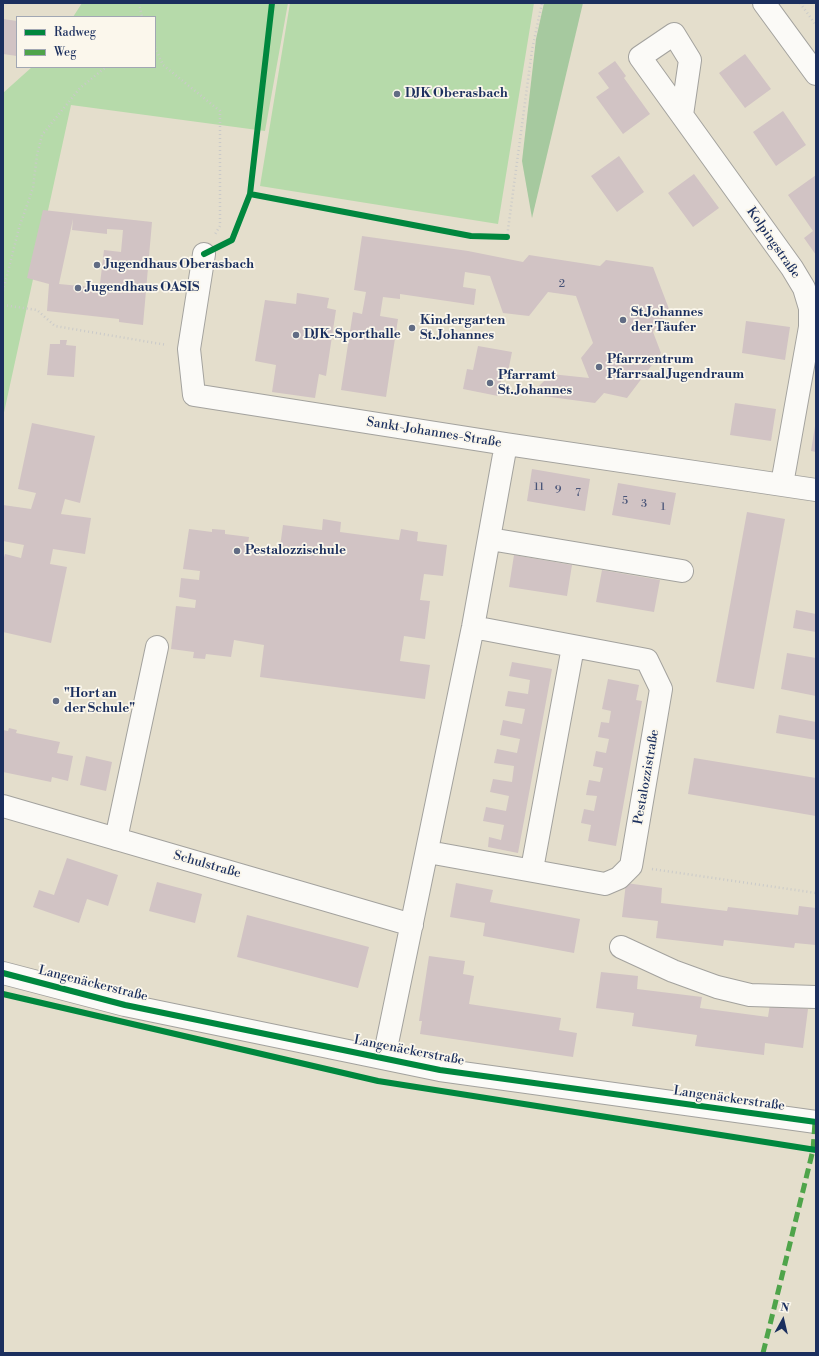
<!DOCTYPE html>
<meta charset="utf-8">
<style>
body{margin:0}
#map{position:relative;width:819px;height:1356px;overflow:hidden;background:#e4decc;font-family:"Libre Bodoni",serif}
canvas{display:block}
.frame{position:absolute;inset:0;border:4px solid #1b2f5e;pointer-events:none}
.legend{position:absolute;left:16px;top:16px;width:140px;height:52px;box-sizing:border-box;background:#fbf7ec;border:1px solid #a1a7b3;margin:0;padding:5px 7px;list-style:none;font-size:12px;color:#1b2f5e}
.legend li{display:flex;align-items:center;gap:8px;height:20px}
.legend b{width:20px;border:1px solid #a1a7b3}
.north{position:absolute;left:763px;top:1300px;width:40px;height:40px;-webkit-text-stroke:3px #fbf7ec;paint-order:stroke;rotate:8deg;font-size:11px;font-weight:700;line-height:16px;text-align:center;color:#1b2f5e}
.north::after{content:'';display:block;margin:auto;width:14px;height:18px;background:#1b2f5e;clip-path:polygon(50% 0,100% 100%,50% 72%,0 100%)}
</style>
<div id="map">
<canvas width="819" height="1356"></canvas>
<div class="frame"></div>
<ul class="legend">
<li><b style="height:5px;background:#00873e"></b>Radweg</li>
<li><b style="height:5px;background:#4fa44a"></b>Weg</li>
</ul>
<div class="north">N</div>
</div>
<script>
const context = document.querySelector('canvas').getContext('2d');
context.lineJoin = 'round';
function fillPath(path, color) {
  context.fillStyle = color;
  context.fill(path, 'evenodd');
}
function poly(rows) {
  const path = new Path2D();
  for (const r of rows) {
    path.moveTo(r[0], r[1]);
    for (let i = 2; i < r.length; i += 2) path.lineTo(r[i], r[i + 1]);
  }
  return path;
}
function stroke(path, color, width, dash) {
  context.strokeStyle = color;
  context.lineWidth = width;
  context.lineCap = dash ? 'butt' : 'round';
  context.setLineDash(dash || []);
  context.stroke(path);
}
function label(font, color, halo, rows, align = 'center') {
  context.font = font + ' "Libre Bodoni",serif';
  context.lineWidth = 3.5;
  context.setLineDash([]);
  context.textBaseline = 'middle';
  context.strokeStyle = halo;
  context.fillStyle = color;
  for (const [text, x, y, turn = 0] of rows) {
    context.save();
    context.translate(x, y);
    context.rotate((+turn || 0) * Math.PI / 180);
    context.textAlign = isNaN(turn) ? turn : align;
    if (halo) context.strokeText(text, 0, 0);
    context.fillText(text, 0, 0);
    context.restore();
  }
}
const green = poly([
 [82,3,288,3,265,131,71,105,3,417,3,93,32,67,155,67,155,17,73,17],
 [290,3,534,3,498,224,260,186]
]);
const forest = poly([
 [544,3,583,3,532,218,522,161,536,39]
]);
const building = poly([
 [3,19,17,21,17,56,3,54],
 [745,54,771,89,745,108,719,73],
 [615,61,626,76,624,78,650,114,623,134,596,97,609,88,598,73],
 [783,111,806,145,776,166,753,132],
 [619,156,644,192,617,212,591,176],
 [694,174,719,208,693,227,668,193],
 [816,175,816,255,804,238,813,231,788,195],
 [43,210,152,222,143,325,119,322,119,319,47,311,49,284,27,278],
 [73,219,72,230,107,234,107,229,123,230,121,252,104,250,100,284,123,287,122,290,59,284],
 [362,236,468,251,523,262,529,255,600,266,606,260,653,267,669,309,653,332,661,353,627,398,604,393,595,403,543,396,538,387,551,374,589,378,581,358,593,343,576,296,548,292,529,316,503,313,490,276,465,272,463,287,476,289,474,305,400,294,400,299,383,297,380,316,398,319,386,397,341,390,353,312,362,314,366,292,354,290],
 [297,293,329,298,327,308,336,310,326,376,319,374,315,398,272,392,276,365,255,361,265,300,296,304],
 [746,321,790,327,785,360,742,353],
 [60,340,67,340,66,345,76,346,74,377,47,375,50,344,60,344],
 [478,346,512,352,507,377,502,376,498,396,463,389,467,369,473,370],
 [735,403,776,409,771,441,730,435],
 [32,423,95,436,80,503,65,499,61,514,91,518,85,554,53,549,50,564,67,567,51,643,3,632,3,561,5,554,21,558,24,545,3,541,3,505,31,509,36,493,18,489],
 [815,426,816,426,816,452,811,451],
 [532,469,590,479,585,511,527,501],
 [618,483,676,493,670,525,612,515],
 [747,512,785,519,754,689,716,682],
 [323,519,341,522,340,532,399,540,401,529,418,532,417,541,447,545,443,576,424,574,420,600,430,601,425,639,404,636,400,661,430,665,425,699,260,677,264,645,234,640,231,657,206,654,205,659,193,658,194,652,171,649,176,606,195,608,196,600,179,597,181,578,199,580,200,571,183,569,189,529,212,532,212,529,225,530,225,534,249,537,247,550,279,554,283,525,322,530],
 [514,555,572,565,567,596,509,587],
 [602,570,660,580,654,612,596,602],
 [796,610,816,614,816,632,793,628],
 [787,653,816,658,816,696,781,689],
 [512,662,552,669,518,853,488,847,489,837,501,840,504,825,483,821,486,807,506,811,509,796,490,792,493,779,512,782,514,766,494,763,497,749,517,753,520,739,500,735,503,720,522,724,525,709,505,706,508,691,528,694,530,680,509,676],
 [608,679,639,685,636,700,642,701,616,846,588,841,591,825,581,823,584,809,594,811,597,796,586,795,589,780,600,782,603,768,593,766,596,751,606,753,609,739,598,737,601,722,609,723,611,711,602,709],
 [779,715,816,722,816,740,776,733],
 [9,728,17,730,16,733,60,742,57,753,73,756,68,781,52,777,51,782,3,772,3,730,8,731],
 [86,756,112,762,106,791,80,785],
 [694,758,816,778,816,816,688,794],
 [67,858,118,875,108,906,87,899,79,923,33,907,39,890,54,895],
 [157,882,202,894,195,923,149,911],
 [456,883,493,890,490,902,580,919,574,953,483,936,485,923,450,917],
 [626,883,662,888,661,903,727,911,728,907,798,915,799,906,816,908,816,945,795,943,794,948,724,940,723,946,656,938,658,921,622,917],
 [247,915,369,947,358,988,237,957],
 [429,956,465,961,463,974,474,976,469,1004,561,1018,559,1030,577,1033,573,1057,420,1034,422,1021,419,1021],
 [601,972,638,976,637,989,702,997,700,1008,768,1017,770,1004,808,1009,803,1048,765,1043,764,1055,695,1046,697,1035,632,1026,634,1013,596,1008]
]);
const path = poly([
 [139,3,142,17],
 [272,3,250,194,471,236,507,237,532,50,542,3],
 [800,3,816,25],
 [155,47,163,65,220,111,220,226,214,236],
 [3,291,19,228,33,188,37,155,42,135,80,88,106,67],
 [3,305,37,310,55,326,167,345],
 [652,869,816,893],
 [625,1120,816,1150]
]);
const minor = poly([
 [764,3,816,74],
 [682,115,690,60,674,34,640,57,792,268,804,288,810,308,810,327,782,484],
 [204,254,189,349,194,395,506,444,816,490],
 [490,539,682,571],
 [3,806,412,925],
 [116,839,157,647],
 [428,852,605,884,619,878,631,866,661,689,647,660,473,627],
 [532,869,573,647],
 [621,947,673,971,717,987,750,995,816,997],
 [3,973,125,1005,440,1070,816,1122],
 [384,1058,473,627,506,444]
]);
const quiet = poly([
 [763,1353,813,1150,815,1122]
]);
const cycleway = poly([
 [272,3,250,194,471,236,507,237],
 [204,254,232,240,250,194],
 [3,973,125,1005,440,1070,816,1122],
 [3,994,378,1081,816,1150]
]);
const markers = [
 [397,94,4,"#616c84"],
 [97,265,4,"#616c84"],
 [78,288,4,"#616c84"],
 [623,320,4,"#616c84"],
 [412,328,4,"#616c84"],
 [296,335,4,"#616c84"],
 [599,367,4,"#616c84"],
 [490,383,4,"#616c84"],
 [237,551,4,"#616c84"],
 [56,701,4,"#616c84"]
];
const numberNames = [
 ["2",562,284],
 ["11",539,487],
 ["9",558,490],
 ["7",578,493],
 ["5",625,501],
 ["3",644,504],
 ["1",663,507]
];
const poiNames = [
 ["DJK Oberasbach",405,94],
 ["Jugendhaus Oberasbach",105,265],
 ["Jugendhaus OASIS",86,288],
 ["St.Johannes",631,313],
 ["der Täufer",631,328],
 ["Kindergarten",420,321],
 ["St. Johannes",420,336],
 ["DJK-Sporthalle",304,335],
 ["Pfarrzentrum",607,360],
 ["Pfarrsaal Jugendraum",607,375],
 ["Pfarramt",498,376],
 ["St. Johannes",498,391],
 ["Pestalozzischule",245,551],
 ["\"Hort an",64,694],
 ["der Schule\"",64,709]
];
const streetNames = [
 ["Kolpingstraße",773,243,55],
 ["Sankt-Johannes-Straße",434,433,9],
 ["Pestalozzistraße",647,777,-80],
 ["Schulstraße",207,865,16],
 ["Langenäckerstraße",93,984,14],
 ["Langenäckerstraße",409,1051,11],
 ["Langenäckerstraße",729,1099,8]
];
fillPath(green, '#b6daaa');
fillPath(forest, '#a6c99f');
fillPath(building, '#d1c3c4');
stroke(minor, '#a3a29e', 24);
stroke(path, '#cacac9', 2.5, [1, 3]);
stroke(minor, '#fbfaf7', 22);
stroke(quiet, '#4fa44a', 5, [10, 5]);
stroke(cycleway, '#00873e', 6);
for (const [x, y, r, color] of markers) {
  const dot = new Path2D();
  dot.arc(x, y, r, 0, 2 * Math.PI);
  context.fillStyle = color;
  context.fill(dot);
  stroke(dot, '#fbf7ec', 1.5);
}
label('11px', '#485478', null, numberNames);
label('bold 13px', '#1b2f5e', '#fbf7ec', poiNames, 'left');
label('13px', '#1b2f5e', '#fbf7ec', streetNames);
</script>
